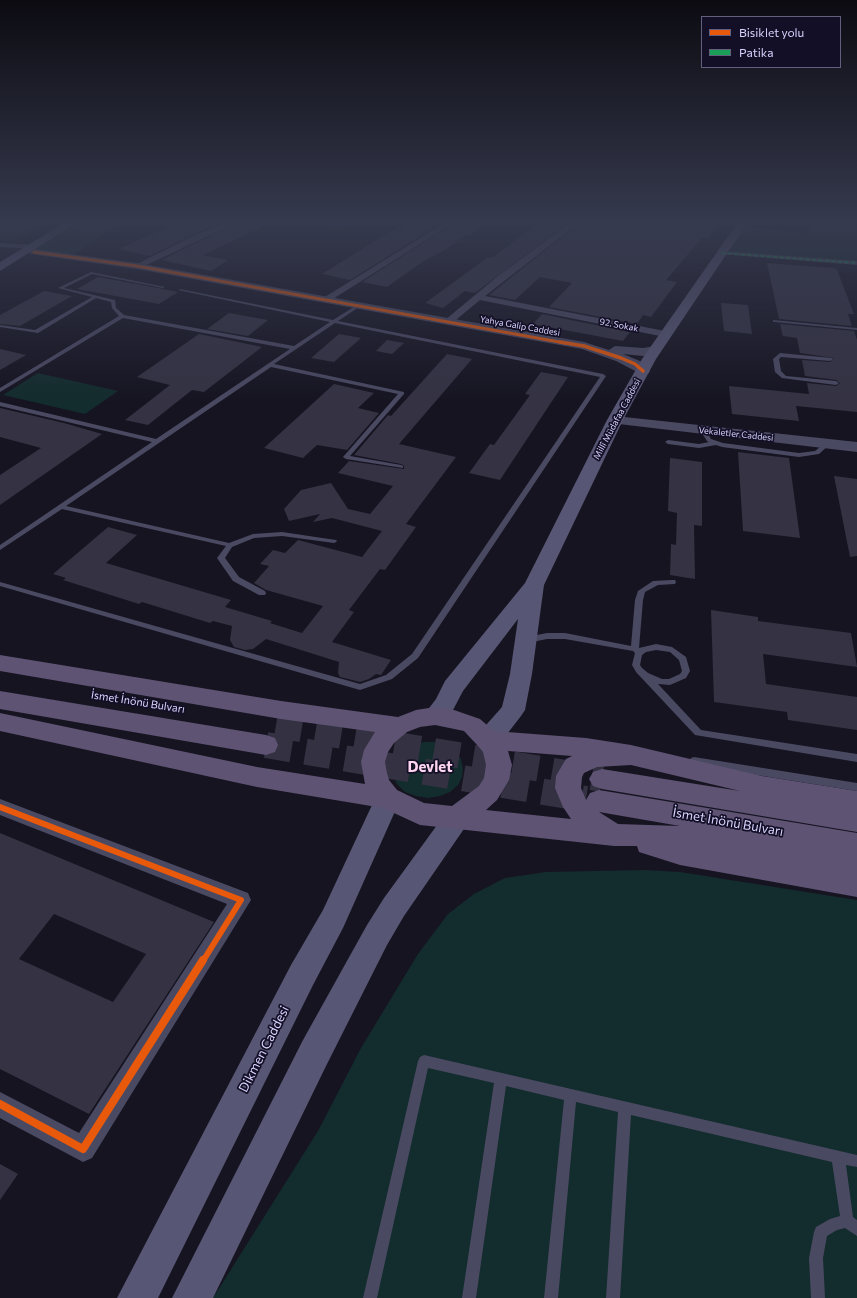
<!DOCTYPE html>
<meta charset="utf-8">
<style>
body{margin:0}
#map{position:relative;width:857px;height:1298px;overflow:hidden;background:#161421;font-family:Commissioner,sans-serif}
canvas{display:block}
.legend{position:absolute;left:701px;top:16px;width:140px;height:52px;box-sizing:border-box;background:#130f26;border:1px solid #625e7d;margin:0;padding:5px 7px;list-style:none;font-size:12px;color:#d9d4ff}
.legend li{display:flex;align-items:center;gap:8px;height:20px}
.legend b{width:20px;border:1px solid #625e7d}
</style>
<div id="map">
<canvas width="857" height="1298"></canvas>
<ul class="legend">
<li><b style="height:5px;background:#e8590c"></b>Bisiklet yolu</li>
<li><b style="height:5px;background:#1a9f57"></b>Patika</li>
</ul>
</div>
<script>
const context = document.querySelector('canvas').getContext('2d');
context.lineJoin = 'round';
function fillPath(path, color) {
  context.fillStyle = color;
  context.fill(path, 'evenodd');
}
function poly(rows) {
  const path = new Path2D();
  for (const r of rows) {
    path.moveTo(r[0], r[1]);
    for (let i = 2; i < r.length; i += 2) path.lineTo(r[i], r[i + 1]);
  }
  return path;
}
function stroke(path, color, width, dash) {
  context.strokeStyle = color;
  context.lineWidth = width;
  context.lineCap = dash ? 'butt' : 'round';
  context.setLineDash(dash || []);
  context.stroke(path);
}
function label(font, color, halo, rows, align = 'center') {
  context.font = font + ' Commissioner,sans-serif';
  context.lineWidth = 3.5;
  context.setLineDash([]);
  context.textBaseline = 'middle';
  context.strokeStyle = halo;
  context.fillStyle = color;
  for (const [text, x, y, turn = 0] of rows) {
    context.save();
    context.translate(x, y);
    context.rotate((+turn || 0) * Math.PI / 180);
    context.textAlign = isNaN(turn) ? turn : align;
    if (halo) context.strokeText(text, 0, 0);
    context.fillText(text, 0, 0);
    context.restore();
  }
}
const green = poly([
 [0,222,48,222,13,241,0,241],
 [73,222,130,222,111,229,71,257,34,252,35,247],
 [810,222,857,222,857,263,721,253,740,226,808,233],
 [38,373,118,391,85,414,3,395],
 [425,742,436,742,446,746,455,752,461,759,463,768,462,777,458,785,450,792,440,796,428,798,416,796,405,792,397,784,393,775,392,766,396,757,404,749,413,744],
 [645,870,680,872,857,900,857,1298,213,1298,318,1131,361,1048,418,954,448,914,474,894,505,878,546,872]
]);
const water = poly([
 [327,222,357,222,352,226,341,229,331,228,326,224]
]);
const building = poly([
 [179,222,223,222,194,234,150,256,119,249],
 [239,222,272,222,203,255,228,260,211,271,162,260],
 [413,222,443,222,350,280,322,274,397,227,402,228],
 [456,222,487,222,469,236,466,235,445,250,422,262,387,287,362,282],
 [540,222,569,222,475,293,465,291,443,308,425,303,487,258,493,257],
 [581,222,722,222,708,239,702,238,666,280,677,282,651,317,643,315,637,324,549,307,572,283,540,277,515,300,489,295],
 [767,263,833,268,837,270,854,314,848,314,852,326,779,319],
 [98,277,163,289,178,292,159,304,77,289],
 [44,291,72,296,20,326,0,324,0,315],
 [721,303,748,305,752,334,724,331],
 [229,313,268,320,248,336,207,329],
 [542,314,630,332,623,341,533,324],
 [780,324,854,331,857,340,857,412,796,406,799,421,732,414,729,386,809,394,807,383,836,386,840,383,836,380,805,376,802,360,830,362,834,358,800,353,797,338,783,336],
 [199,334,262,347,204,392,192,390,148,425,125,420,170,385,137,377],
 [339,334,361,338,334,362,311,358],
 [387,340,404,343,392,354,376,351],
 [0,349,26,355,0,370],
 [447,354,472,359,399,444,456,457,406,524,416,527,385,570,380,569,349,610,354,612,332,642,391,660,381,675,376,674,369,679,360,682,340,677,338,673,339,662,266,639,253,649,245,650,234,647,230,640,232,626,213,621,210,623,142,602,139,604,63,580,66,578,53,574,108,527,137,535,106,563,231,600,225,607,272,621,270,623,302,633,323,606,266,590,254,583,269,566,260,564,273,550,285,553,298,540,362,557,382,531,332,518,313,522,320,514,289,521,284,509,301,490,331,483,348,509,370,514,393,486,338,473,349,461,404,469,404,466,401,464,354,455,388,415,391,416],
 [541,372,568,377,500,480,469,473,490,444,494,445,530,395,525,394],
 [334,384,374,393,358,408,379,413,347,450,317,445,303,458,264,448],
 [0,408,64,423,102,434,0,505,0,475,41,448,0,437],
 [738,452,789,458,800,538,743,531],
 [670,458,702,462,702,526,694,525,695,579,670,575,671,544,676,545,677,513,668,511],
 [834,476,857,479,857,556,850,557],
 [711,610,758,617,758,621,851,633,857,667,763,654,766,684,857,697,857,730,788,720,787,712,714,702],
 [0,833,214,922,89,1114,0,1069],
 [54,914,146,954,113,1002,19,959],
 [0,1164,18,1174,0,1200]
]);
const primaryTunnel = poly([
 [276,725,602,779],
 [266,745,586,799]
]);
const service = poly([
 [91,272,165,287,163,288,92,274,64,288,115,300,116,308,124,315,294,346,330,322,178,290,180,289,333,320,357,305,359,306,359,307,338,321,603,374,606,376,418,658,392,679,360,690,0,586,0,582,360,684,386,675,412,654,600,377,335,323,274,364,404,392,404,394,350,456,401,465,403,466,403,468,346,459,343,457,398,394,271,367,66,506,229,543,253,534,282,532,336,540,337,541,336,542,334,543,282,536,254,538,232,547,225,558,239,577,265,591,266,593,265,595,259,595,233,581,217,558,226,546,62,509,0,550,0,545,152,442,0,406,0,402,156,439,290,349,123,318,0,392,0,388,119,316,112,308,111,302,96,298,38,333,0,327,0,325,35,330,92,297,58,288,91,272],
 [773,320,857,328,857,330,775,322,773,322,773,320],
 [780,353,832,358,833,359,830,361,781,357,779,359,781,371,786,376,836,381,839,383,836,385,782,378,775,372,773,359,780,353],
 [703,428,705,429,711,439,723,443,799,453,815,451,825,443,829,443,830,444,819,454,799,457,722,447,716,445,699,448,668,444,665,442,668,440,699,444,709,442,707,441,700,430,703,428],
 [672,580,675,580,676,582,675,584,658,585,645,592,643,600,639,648,656,644,672,647,686,657,690,671,686,678,670,685,658,684,701,730,857,754,857,762,695,735,636,672,632,665,635,653,633,651,565,639,547,639,527,643,523,640,527,637,547,633,565,633,631,646,635,600,638,591,653,581,672,580],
 [656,650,670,652,679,660,682,671,680,674,669,679,662,679,648,673,642,668,640,665,642,655,646,652,656,650],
 [694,757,857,783,857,791,694,765,691,764,689,761,691,758,694,757],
 [424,1055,857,1155,857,1167,846,1165,853,1217,857,1220,857,1236,845,1228,837,1230,827,1236,823,1258,825,1298,811,1298,809,1258,814,1232,816,1227,830,1219,840,1216,832,1162,631,1115,620,1298,606,1298,618,1112,576,1102,558,1298,544,1298,564,1100,506,1086,476,1298,462,1298,494,1083,428,1068,377,1298,363,1298,418,1061,420,1057,424,1055]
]);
const pedestrian = poly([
 [721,251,857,261,857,265,719,254,718,253,721,251]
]);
const minor = poly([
 [227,222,238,222,140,268,134,268,133,266,195,235,227,222],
 [446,222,455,222,328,302,322,302,320,300,446,222],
 [571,222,580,222,485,296,665,331,669,332,670,334,669,336,665,337,480,300,451,324,445,324,443,322,445,320,498,276,571,222],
 [0,243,35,245,39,247,35,249,0,247,0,243],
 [0,799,248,893,251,900,92,1158,83,1162,0,1118,0,1092,79,1133,227,904,0,815,0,799]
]);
const tertiary = poly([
 [34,249,137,263,584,342,609,350,615,346,643,348,655,346,661,350,660,353,643,356,623,354,640,361,648,368,650,371,648,374,643,375,616,361,582,349,137,269,30,254,29,252,34,249],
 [615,416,857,442,857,452,610,423,608,420,610,417,615,416]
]);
const secondary = poly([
 [66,222,78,222,0,271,0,262,66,222],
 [738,222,748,222,656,359,623,420,544,585,532,674,525,710,521,716,497,747,488,749,479,747,476,740,479,733,502,707,510,674,518,619,463,691,453,710,443,722,435,725,427,722,423,716,436,699,445,681,525,583,607,420,642,359,738,222],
 [388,787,397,790,401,798,343,928,313,985,158,1298,117,1298,291,965,323,910,379,790,388,787],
 [457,807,466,810,470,818,466,826,404,916,387,945,327,1064,213,1298,172,1298,303,1040,367,925,384,898,448,810,457,807]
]);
const primary = poly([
 [0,655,281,701,398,717,416,710,435,707,454,710,480,719,494,731,586,738,631,745,762,776,857,791,857,832,602,789,593,786,589,779,593,772,602,769,740,791,631,765,597,767,584,773,582,777,581,788,586,800,590,793,599,790,857,833,857,897,680,865,639,852,637,846,614,846,420,825,383,808,257,787,0,731,0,713,257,767,365,784,361,762,364,750,375,732,281,719,0,671,0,655],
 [435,725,464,731,479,747,483,752,486,765,484,778,479,786,452,806,424,803,397,790,389,780,387,773,385,762,388,752,394,743,407,732,420,727,435,725],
 [508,751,572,756,566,759,560,769,556,776,555,788,563,807,571,819,486,810,497,800,509,780,512,765,508,751],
 [599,812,680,826,618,824,599,812],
 [0,691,266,735,275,738,278,745,275,752,266,755,0,709,0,691]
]);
const quiet = poly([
 [721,253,857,263]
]);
const cyclewayFar3 = poly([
 [34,252,137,266,565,343]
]);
const cyclewayFar2 = poly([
 [560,342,584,346,621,358,635,364,643,371]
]);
const cyclewayFar1 = poly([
 [0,807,241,900,203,961]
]);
const cycleway = poly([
 [0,1104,83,1149,203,960]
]);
const farStreetnames = [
 ["92. Sokak",619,325,11],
 ["Yahya Galip Caddesi",520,326,10],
 ["Millî Müdafaa Caddesi",617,419,-62],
 ["Vekaletler Caddesi",736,434,6]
];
const streetNames = [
 ["İsmet İnönü Bulvarı",138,702,9]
];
const nearStreetnames = [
 ["İsmet İnönü Bulvarı",728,822,10],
 ["Dikmen Caddesi",264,1049,-63]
];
const districtNames = [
 ["Devlet",430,767]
];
fillPath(green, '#132c2d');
fillPath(water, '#0d2144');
fillPath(building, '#343243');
stroke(primaryTunnel, '#333142', 26, [26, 14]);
fillPath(service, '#4a4962');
fillPath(pedestrian, '#4a4962');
fillPath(minor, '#4a4962');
fillPath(tertiary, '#4a4962');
fillPath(secondary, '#575674');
fillPath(primary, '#5e5373');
stroke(quiet, '#1a9f57', 2, [4.5, 2]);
stroke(cyclewayFar3, '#e8590c', 3);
stroke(cyclewayFar2, '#e8590c', 3.5);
stroke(cyclewayFar1, '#e8590c', 6);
stroke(cycleway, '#e8590c', 8);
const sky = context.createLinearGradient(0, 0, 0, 404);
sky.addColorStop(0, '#0c0b12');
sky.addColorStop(0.55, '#363a4e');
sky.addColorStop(1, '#363a4e00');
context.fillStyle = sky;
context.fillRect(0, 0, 857, 404);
label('9px', '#d9d4ff', '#130f26', farStreetnames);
label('11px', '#d9d4ff', '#130f26', streetNames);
label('13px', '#d9d4ff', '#130f26', nearStreetnames);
label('bold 15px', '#ffd6f0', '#130f26', districtNames);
</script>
